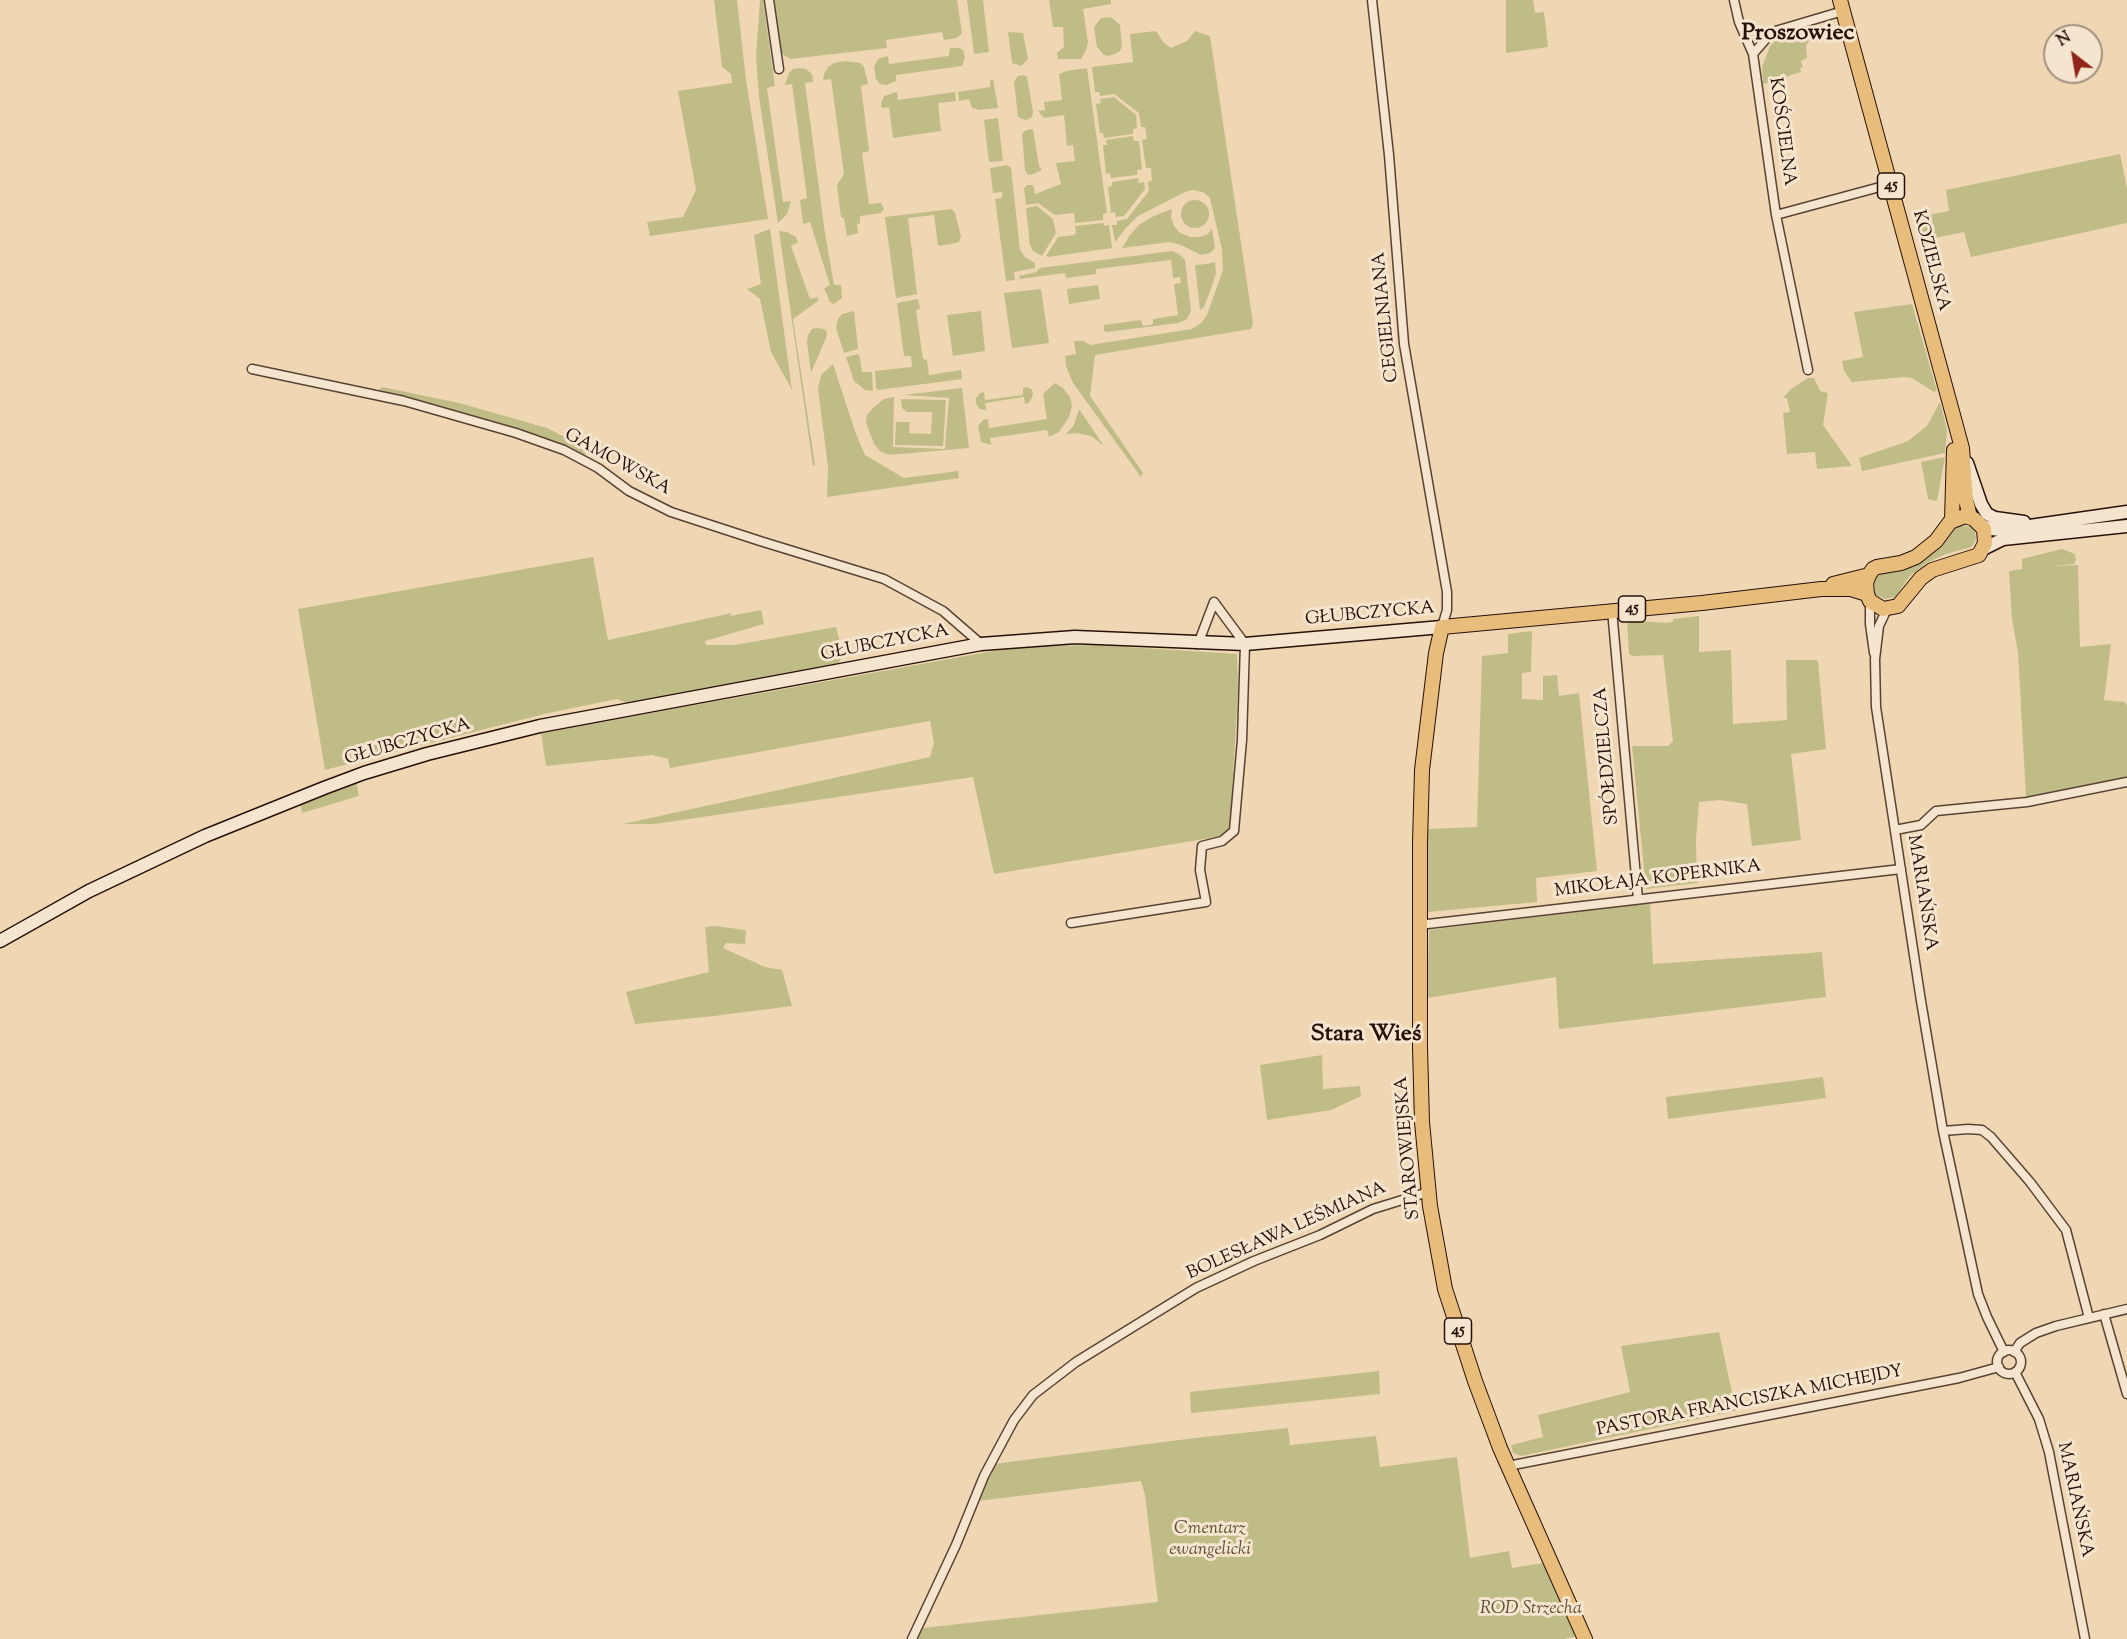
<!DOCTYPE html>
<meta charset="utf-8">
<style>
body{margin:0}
#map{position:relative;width:2127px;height:1639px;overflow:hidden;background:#efd7b3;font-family:"Sorts Mill Goudy",serif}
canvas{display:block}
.north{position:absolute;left:2043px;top:24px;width:60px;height:60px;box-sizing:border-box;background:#f5e5ce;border:2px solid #a3907f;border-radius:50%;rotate:329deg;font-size:16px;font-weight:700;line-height:24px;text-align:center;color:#271008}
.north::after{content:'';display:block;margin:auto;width:21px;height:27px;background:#8f2418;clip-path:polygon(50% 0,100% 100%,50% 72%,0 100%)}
</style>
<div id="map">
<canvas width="2127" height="1639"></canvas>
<div class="north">N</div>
</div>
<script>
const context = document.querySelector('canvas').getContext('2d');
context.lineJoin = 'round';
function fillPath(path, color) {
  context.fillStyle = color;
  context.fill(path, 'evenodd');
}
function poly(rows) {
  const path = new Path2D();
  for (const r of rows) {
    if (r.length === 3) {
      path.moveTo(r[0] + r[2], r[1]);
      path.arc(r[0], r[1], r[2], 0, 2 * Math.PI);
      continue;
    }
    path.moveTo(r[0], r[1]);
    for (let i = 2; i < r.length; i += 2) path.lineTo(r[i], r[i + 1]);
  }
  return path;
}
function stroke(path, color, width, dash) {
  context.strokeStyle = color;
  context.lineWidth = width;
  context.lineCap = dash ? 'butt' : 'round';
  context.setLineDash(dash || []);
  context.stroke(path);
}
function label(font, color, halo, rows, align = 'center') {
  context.font = font + ' "Sorts Mill Goudy",serif';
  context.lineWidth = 6;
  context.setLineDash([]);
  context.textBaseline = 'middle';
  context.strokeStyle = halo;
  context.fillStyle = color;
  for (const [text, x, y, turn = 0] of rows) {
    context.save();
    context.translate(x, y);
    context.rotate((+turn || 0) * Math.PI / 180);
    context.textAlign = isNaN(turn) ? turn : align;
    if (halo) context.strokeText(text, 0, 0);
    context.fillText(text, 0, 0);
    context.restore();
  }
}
const green = poly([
 [714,0,737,0,746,80,768,219,650,236,647,222,683,217,696,190,678,91,732,83,731,74,722,67],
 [760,0,763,0,775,86,767,88,783,202,791,201,787,214,778,223,759,97,756,56],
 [773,0,957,0,962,33,957,38,944,40,942,32,886,40,887,48,790,59,781,53,778,40],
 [967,0,983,0,989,52,974,54],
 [1049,0,1111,0,1111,4,1083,9,1088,42,1086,50,1081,59,1058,59,1057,53,1064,47,1063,27,1053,27],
 [1506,0,1533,0,1535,13,1544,12,1548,47,1506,53],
 [1111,17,1120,25,1122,47,1119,52,1109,56,1104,55,1097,47,1094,27,1101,18],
 [1806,24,1810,38,1806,46,1807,58,1801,61,1803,67,1800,68,1801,72,1763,84,1762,67,1770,46,1783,33],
 [1156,31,1163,42,1171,48,1187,41,1195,31,1210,36,1253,323,1251,329,1095,355,1090,396,1143,473,1141,477,1073,383,1066,366,1065,356,1076,354,1074,341,1083,341,1090,345,1192,329,1201,323,1207,315,1223,270,1222,250,1210,198,1203,192,1192,190,1183,193,1138,216,1125,229,1115,242,1112,225,1117,225,1117,221,1127,219,1149,191,1148,182,1152,180,1151,168,1146,168,1142,140,1147,139,1145,127,1141,127,1139,113,1114,94,1100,96,1099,92,1095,92,1092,67,1133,62,1130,34],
 [1008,32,1023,33,1028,59,1021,66,1012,63],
 [950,48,959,48,963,50,965,58,962,66,896,75,896,81,886,85,880,84,876,79,874,67,878,59,888,56,889,64,949,56],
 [845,61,860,63,864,67,868,84,861,86,869,151,862,153,869,204,881,203,884,209,881,213,860,216,860,223,857,224,858,233,847,236,844,218,841,217,837,185,844,174,831,79,823,80,824,74,828,67,834,63],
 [799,68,806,69,812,74,813,82,805,83,825,233,834,285,841,285,842,298,834,304,830,302,824,288,830,285,810,222,803,224,800,200,807,198,792,84,785,85,789,73,793,69],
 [1087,68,1107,213,1103,214,1103,220,1075,223,1074,213,1055,215,1038,203,1026,205,1024,189,1027,185,1033,185,1035,194,1061,184,1056,163,1075,161,1073,145,1067,146,1064,115,1044,118,1038,111,1045,110,1044,102,1062,100,1059,74,1066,71],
 [1023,75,1027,77,1033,112,1032,117,1026,120,1018,117,1014,82,1018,76],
 [993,79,998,108,979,110,972,108,969,99,959,101,958,92,990,87,990,81],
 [897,92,898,100,955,92,956,101,938,103,941,131,893,138,889,107,882,108,881,104,884,96],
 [1114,97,1136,115,1137,128,1133,129,1133,134,1104,138,1103,133,1100,133,1096,104,1101,103,1100,99],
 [998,118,1003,161,989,162,984,120],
 [1033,129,1039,166,1042,170,1031,175,1027,174,1025,170,1022,134,1026,130],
 [1133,136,1134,141,1139,141,1142,169,1137,170,1137,175,1111,178,1110,173,1106,174,1103,145,1107,145,1106,140],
 [2120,154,2127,189,2127,223,1971,257,1964,232,1920,241,1913,218,1949,211,1946,190],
 [1007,165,1011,168,1020,250,1025,257,1035,263,1035,268,1014,272,1015,280,1006,281,995,199,1002,198,1002,192,993,193,990,168],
 [1138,178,1139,183,1144,182,1145,189,1124,216,1116,217,1115,212,1111,213,1108,187,1112,186,1112,182],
 [1195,214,14],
 [1037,206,1053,219,1056,233,1042,256,1033,251,1030,245,1026,208],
 [951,209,955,213,961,236,959,242,951,244,938,246,934,215,908,218,917,294,896,298,885,217],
 [1172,209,1171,217,1174,226,1179,232,1190,237,1200,237,1208,234,1212,229,1215,248,1210,253,1201,255,1181,245,1170,242,1122,248,1130,235,1140,224,1154,216],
 [1104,223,1104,226,1109,225,1112,248,1048,257,1046,256,1058,237,1074,235,1076,233,1075,226],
 [770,229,771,236,792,390,771,352,760,299,747,289,761,284,754,235],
 [779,231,787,232,796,237,798,242,791,246,810,299,818,297,818,301,793,319,815,465,813,466],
 [1172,251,1179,254,1185,260,1191,311,1187,319,1178,323,1107,332,1104,331,1104,325,1141,320,1143,326,1153,324,1153,319,1178,315,1174,284,1181,283,1180,277,1173,278,1171,260,1096,269,1096,274,1066,278,1065,273,1020,279,1019,276,1036,272,1040,268],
 [1215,262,1216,273,1212,286,1204,307,1200,310,1195,265,1207,264],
 [1098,285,1100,299,1069,304,1067,289],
 [1041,289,1049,343,1012,348,1004,293],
 [918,299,920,309,916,310,923,359,927,360,929,375,961,370,962,379,878,390,876,388,875,371,912,367,911,356,904,356,897,303],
 [1912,304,1937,391,1934,392,1912,378,1903,377,1852,382,1844,371,1842,361,1863,357,1854,312],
 [854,311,858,349,844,353,836,328,838,319,842,314],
 [981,311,985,351,953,356,947,315],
 [818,328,824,329,827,332,826,338,811,373,807,342,808,335,812,329],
 [859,354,862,372,872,372,873,391,865,390,854,381,846,357],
 [833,364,856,434,865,455,904,478,958,471,959,478,827,497,828,467,818,389,821,375],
 [1808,378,1814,378,1820,391,1828,393,1823,425,1852,466,1817,469,1815,452,1787,454,1783,413,1790,412,1787,398,1783,398,1791,389],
 [1055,383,1063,388,1070,397,1072,406,1069,417,1059,432,1049,437,1047,430,990,438,991,445,981,442,978,426,983,420,988,419,989,428,1047,419,1043,394],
 [382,387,459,403,547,428,584,447,586,457,531,436,377,392],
 [1027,387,1032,390,1033,395,1029,403,1025,404,1024,397,985,403,986,410,980,409,976,404,976,398,980,393,984,392,985,400,1023,395,1023,388],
 [962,388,969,448,889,455,880,451,874,444,866,423,867,415,874,407,884,399,894,397,893,447,945,449,949,398,904,395],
 [901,399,946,400,943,446,895,445,896,422,910,422,909,433,931,434,932,412,907,412,902,408],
 [1940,402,1947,430,1945,453,1862,471,1859,458,1908,441,1927,426],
 [1079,409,1104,446,1091,436,1077,433,1066,434,1074,425],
 [1945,457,1937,501,1928,499,1921,462],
 [1961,525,1971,527,1975,532,1976,539,1972,547,1946,554,1926,563,1909,577,1895,597,1885,599,1876,595,1873,585,1874,579,1881,574,1908,568,1923,561,1939,548,1952,529],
 [2062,549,2075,554,2076,560,2074,564,2051,566,2078,565,2080,647,2111,644,2104,700,2124,702,2127,705,2127,777,2026,797,2018,652,2012,619,2009,571,2022,569,2022,559],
 [593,557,608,640,732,613,730,616,761,610,764,624,705,641,706,645,735,645,836,627,843,655,838,664,629,704,617,699,544,714,325,770,298,609],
 [1699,616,1699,652,1731,650,1733,724,1787,720,1786,660,1816,660,1818,661,1826,749,1791,754,1801,840,1752,846,1747,804,1720,800,1699,802,1696,839,1697,883,1646,889,1632,746,1668,746,1673,741,1663,655,1632,656,1629,654,1627,620,1667,623,1673,622,1673,619],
 [1532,631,1531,672,1522,673,1522,699,1543,700,1543,676,1557,675,1559,696,1579,693,1597,871,1536,878,1537,902,1427,912,1428,829,1477,827,1482,656,1508,653,1508,634],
 [1095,645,1237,654,1238,689,1230,830,1222,836,994,874,973,777,655,824,623,824,930,757,934,743,930,721,670,768,668,759,652,755,546,766,541,733,1004,649,1039,646],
 [356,780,359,796,302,813,300,803],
 [1650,903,1653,964,1822,952,1826,997,1559,1029,1556,977,1427,998,1429,930],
 [715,926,746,930,745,944,726,943,723,948,765,967,782,970,792,1006,714,1016,635,1024,626,992,709,972,705,927],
 [1322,1055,1323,1089,1360,1086,1361,1096,1331,1110,1267,1120,1260,1065],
 [1823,1077,1826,1098,1668,1119,1666,1097],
 [1719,1332,1736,1411,1521,1456,1513,1453,1511,1445,1543,1437,1538,1415,1630,1392,1621,1346],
 [1379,1371,1380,1394,1191,1413,1190,1392],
 [1288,1428,1290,1445,1376,1436,1380,1467,1457,1457,1470,1558,1509,1551,1512,1568,1543,1563,1577,1636,1564,1639,918,1639,923,1628,1158,1602,1145,1495,1141,1481,978,1501,994,1464,1195,1438]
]);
const minor = poly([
 [769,0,779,69],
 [1372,0,1389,155,1404,344,1447,592,1447,610,1442,627],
 [1734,0,1739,22,1753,54],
 [1776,215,1753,54,1772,32,1843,11],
 [252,369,404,401,516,433,564,450,598,468,629,491,671,512,760,541,884,579,943,611,981,644],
 [1808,370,1776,215,1891,184],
 [1870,601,1870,624,1874,653],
 [1887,609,1879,626,1875,659,1876,707,1921,1001,1943,1131,1978,1294,1987,1317,2004,1352],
 [1612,610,1638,899],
 [1198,644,1214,602],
 [1895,830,1921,825,1936,811,2027,802,2127,782],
 [1071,923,1206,902,1200,870,1202,846,1222,841,1234,831,1242,740,1245,644,1214,602],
 [1419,925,1901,869],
 [1943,1131,1968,1129,1982,1130,1991,1137,2030,1182,2066,1230,2089,1318],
 [2104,1314,2127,1394],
 [2009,1362,12],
 [2014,1352,2020,1343,2036,1333,2056,1326,2127,1309],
 [2015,1372,2039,1419,2049,1452,2085,1639],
 [1508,1466,1959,1378,1999,1367],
 [912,1639,956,1545,984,1476,1014,1420,1033,1395,1076,1362,1196,1288,1254,1261,1320,1235,1373,1209,1425,1193]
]);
const secondary = poly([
 [1967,463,1981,504,1987,514,1995,518,2024,522],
 [1981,525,1991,529,2002,530,2127,512],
 [1983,549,2003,539,2127,526],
 [0,941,89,891,205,836,324,788,364,773,427,754,540,726,981,644,1075,637,1245,644,1442,627]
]);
const primary = poly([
 [1840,0,1962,448,1966,500,1970,517],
 [1965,516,1974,519,1984,529,1985,543,1979,555,1932,570,1921,578,1898,606,1883,609,1870,601,1867,594,1866,583,1869,575,1873,569,1877,567,1901,563,1916,557,1936,541,1950,522,1965,516],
 [1952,520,1954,450],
 [1833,584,1869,575],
 [1585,1639,1500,1448,1475,1381,1445,1289,1430,1206,1422,1122,1420,1047,1420,843,1422,770,1436,653,1442,627,1702,603,1821,589,1851,589,1867,594]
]);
const shields = [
 [1891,186,27],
 [1632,609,27],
 [1458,1331,27]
];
const shieldNames = [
 ["45",1891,186],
 ["45",1632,609],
 ["45",1458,1331]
];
const streetNames = [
 ["KOŚCIELNA",1781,132,82],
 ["KOZIELSKA",1930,261,75],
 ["CEGIELNIANA",1387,317,-96],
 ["GAMOWSKA",617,463,29],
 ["GŁUBCZYCKA",1370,615,-5],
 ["GŁUBCZYCKA",885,644,-11],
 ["GŁUBCZYCKA",408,743,-16],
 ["SPÓŁDZIELCZA",1608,756,-95],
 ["MIKOŁAJA KOPERNIKA",1658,880,-7],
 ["MARIAŃSKA",1921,893,81],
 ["STAROWIEJSKA",1409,1148,-95],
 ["BOLESŁAWA LEŚMIANA",1287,1232,-24],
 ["PASTORA FRANCISZKA MICHEJDY",1750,1402,-11],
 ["MARIAŃSKA",2074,1500,78]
];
const parkNames = [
 ["Cmentarz",1210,1530],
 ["ewangelicki",1210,1551],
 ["ROD Strzecha",1531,1610]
];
const districtNames = [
 ["Proszowiec",1798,35],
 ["Stara Wieś",1366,1036]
];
fillPath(green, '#c0bc88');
stroke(minor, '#594233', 11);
stroke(secondary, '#271008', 15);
stroke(primary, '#271008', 16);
stroke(minor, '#f5e5ce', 8);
stroke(secondary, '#f5e5ce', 12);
stroke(primary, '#e8bc7a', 14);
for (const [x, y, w] of shields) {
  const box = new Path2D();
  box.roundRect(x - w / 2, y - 13, w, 26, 4.5);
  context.fillStyle = '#f5e5ce';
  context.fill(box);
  stroke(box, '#271008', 1.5);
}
label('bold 16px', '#271008', null, shieldNames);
label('18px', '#271008', '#f5e5ce', streetNames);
label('italic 18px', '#5d4c35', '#f5e5ce', parkNames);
label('bold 24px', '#271008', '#f5e5ce', districtNames);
</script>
